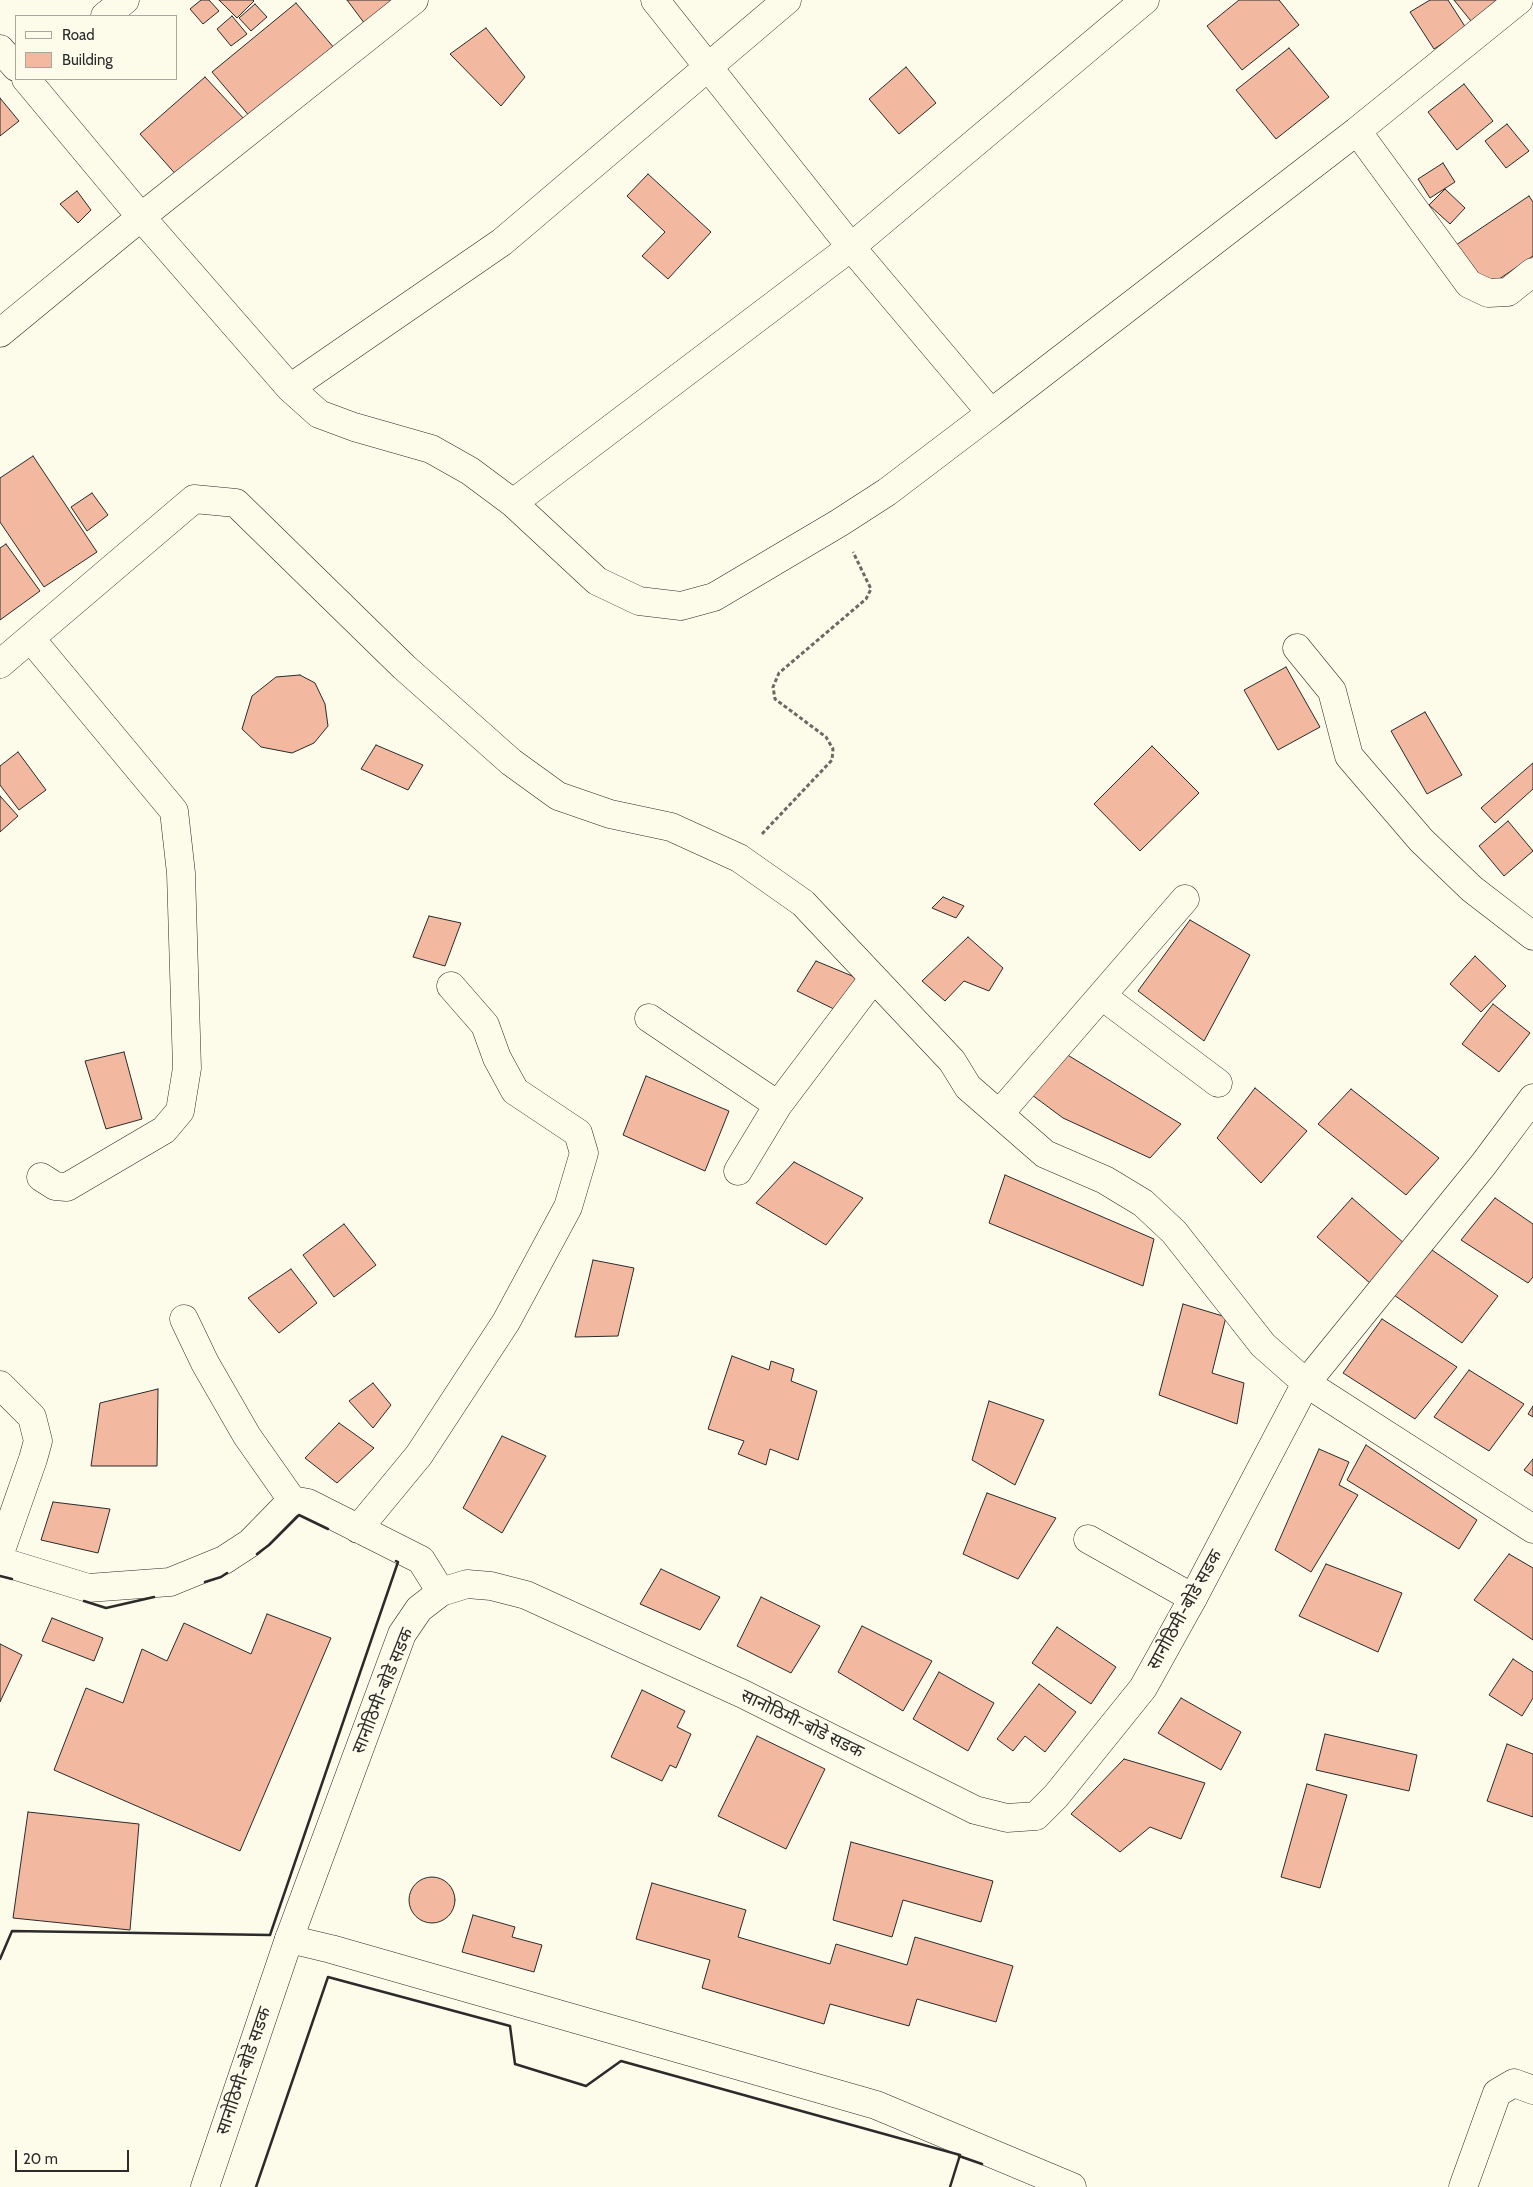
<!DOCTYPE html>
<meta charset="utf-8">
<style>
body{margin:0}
#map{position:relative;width:1533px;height:2187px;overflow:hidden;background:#fdfbea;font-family:Cabin,sans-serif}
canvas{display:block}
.legend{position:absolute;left:15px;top:15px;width:162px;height:65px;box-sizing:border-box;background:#fdfbea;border:1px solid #a9a89e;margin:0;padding:6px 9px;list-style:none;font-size:15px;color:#2b2b2b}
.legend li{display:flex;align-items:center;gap:10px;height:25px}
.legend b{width:25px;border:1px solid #a9a89e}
.scale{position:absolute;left:15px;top:2150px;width:114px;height:22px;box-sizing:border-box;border:2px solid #2b2b2b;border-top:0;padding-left:6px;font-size:15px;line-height:18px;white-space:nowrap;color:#2b2b2b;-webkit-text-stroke:4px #fdfbea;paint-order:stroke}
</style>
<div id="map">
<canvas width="1533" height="2187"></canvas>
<ul class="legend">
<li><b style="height:6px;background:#fdfbea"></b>Road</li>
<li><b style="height:14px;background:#f2b8a0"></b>Building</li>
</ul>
<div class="scale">20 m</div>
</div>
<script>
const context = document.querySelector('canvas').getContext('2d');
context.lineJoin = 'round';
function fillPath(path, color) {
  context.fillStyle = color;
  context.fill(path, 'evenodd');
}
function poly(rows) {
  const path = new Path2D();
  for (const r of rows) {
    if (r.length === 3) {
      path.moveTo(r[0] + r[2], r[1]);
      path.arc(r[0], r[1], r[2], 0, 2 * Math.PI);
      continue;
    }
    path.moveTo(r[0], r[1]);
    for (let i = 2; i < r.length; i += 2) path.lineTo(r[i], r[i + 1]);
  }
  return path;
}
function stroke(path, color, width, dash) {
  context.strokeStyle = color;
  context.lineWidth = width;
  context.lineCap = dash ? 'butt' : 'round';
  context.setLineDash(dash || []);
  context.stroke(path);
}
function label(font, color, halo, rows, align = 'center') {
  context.font = font + ' Cabin,"Noto Sans Devanagari",sans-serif';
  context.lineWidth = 4;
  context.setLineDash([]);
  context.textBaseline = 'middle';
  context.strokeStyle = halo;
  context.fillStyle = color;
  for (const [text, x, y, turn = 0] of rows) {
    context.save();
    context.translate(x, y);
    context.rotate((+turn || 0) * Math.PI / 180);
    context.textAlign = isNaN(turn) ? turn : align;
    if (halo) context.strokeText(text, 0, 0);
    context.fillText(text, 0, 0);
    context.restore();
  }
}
const building = poly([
 [201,0,209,0,219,11,203,24,190,9,201,0],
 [219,0,253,0,254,1,237,18,219,0],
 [347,0,398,0,365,24,347,0],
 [1239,0,1279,0,1299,25,1242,70,1207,26,1239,0],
 [1430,0,1448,0,1466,28,1434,49,1410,12,1430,0],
 [1454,0,1505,0,1475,26,1454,0],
 [296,3,335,49,251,118,212,72,296,3],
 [255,4,267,17,251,31,239,18,255,4],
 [232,16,247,34,231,46,217,29,232,16],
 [486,28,525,77,501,106,450,54,486,28],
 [1289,48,1329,97,1276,139,1236,90,1289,48],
 [906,67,936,103,899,134,869,99,906,67],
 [205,77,245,120,179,178,140,134,205,77],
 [1464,84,1493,121,1457,150,1428,112,1464,84],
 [0,98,19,121,0,136,0,98],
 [1507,124,1529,151,1506,168,1485,141,1507,124],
 [1443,163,1455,182,1430,198,1418,179,1443,163],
 [648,174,711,232,668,279,642,256,665,232,627,196,648,174],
 [1445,189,1465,208,1450,224,1429,205,1445,189],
 [77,191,91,210,78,223,60,204,77,191],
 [1529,196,1533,202,1533,256,1486,288,1456,245,1529,196],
 [33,456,97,552,44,587,0,522,0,478,33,456],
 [92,493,108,515,87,531,71,507,92,493],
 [6,544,40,591,0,620,0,548,6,544],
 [1286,667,1320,727,1278,750,1244,690,1286,667],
 [300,675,315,683,325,704,328,726,314,743,292,753,261,747,242,729,252,696,276,677,300,675],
 [1425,712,1462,775,1427,794,1391,731,1425,712],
 [376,745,423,765,408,790,361,769,376,745],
 [1152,746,1199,793,1140,851,1094,804,1152,746],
 [18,752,46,790,19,810,0,785,0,766,18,752],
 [1533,763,1533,789,1495,823,1481,808,1533,763],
 [0,796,18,816,0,832,0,796],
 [1508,821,1533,851,1504,876,1479,846,1508,821],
 [943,897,964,906,956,918,932,908,943,897],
 [429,916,461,923,445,966,413,957,429,916],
 [1190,920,1250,955,1204,1041,1138,991,1190,920],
 [968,937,1003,968,989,991,964,981,945,1001,922,981,968,937],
 [1475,956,1506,986,1481,1012,1450,984,1475,956],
 [816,961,857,978,840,1012,797,991,816,961],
 [1493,1004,1530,1033,1499,1072,1462,1044,1493,1004],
 [1061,1051,1181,1124,1150,1158,1063,1118,1028,1092,1061,1051],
 [124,1052,142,1119,106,1129,85,1061,124,1052],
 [646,1076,729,1111,705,1171,623,1135,646,1076],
 [1255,1088,1307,1131,1261,1183,1217,1138,1255,1088],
 [1351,1089,1439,1158,1406,1195,1318,1124,1351,1089],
 [794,1162,863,1198,826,1245,756,1203,794,1162],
 [1005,1175,1154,1239,1143,1286,989,1223,1005,1175],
 [1352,1198,1405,1244,1371,1284,1317,1237,1352,1198],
 [1495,1198,1533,1224,1533,1277,1528,1283,1461,1240,1495,1198],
 [344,1224,376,1265,334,1297,303,1255,344,1224],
 [1432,1250,1498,1296,1462,1343,1394,1295,1432,1250],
 [593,1260,634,1268,618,1336,575,1337,593,1260],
 [291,1269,317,1303,279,1333,248,1298,291,1269],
 [1183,1304,1226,1317,1212,1373,1244,1383,1237,1424,1159,1395,1183,1304],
 [1382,1319,1457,1367,1415,1419,1343,1373,1382,1319],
 [732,1356,769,1370,771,1361,794,1369,791,1381,817,1391,798,1460,770,1449,766,1465,738,1454,744,1441,708,1429,732,1356],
 [1469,1370,1524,1404,1489,1451,1434,1417,1469,1370],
 [373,1383,391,1405,373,1428,349,1401,373,1383],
 [158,1389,157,1466,91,1466,100,1403,158,1389],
 [989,1401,1044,1420,1015,1485,972,1460,989,1401],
 [1533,1406,1533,1417,1528,1414,1533,1406],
 [339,1423,374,1448,337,1483,305,1458,339,1423],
 [502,1436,546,1456,502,1533,463,1508,502,1436],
 [1366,1445,1477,1520,1459,1549,1347,1480,1366,1445],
 [1319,1449,1349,1462,1339,1485,1358,1495,1311,1572,1275,1550,1319,1449],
 [1533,1459,1533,1476,1524,1470,1533,1459],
 [987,1493,1056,1518,1018,1579,963,1554,987,1493],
 [53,1502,110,1509,98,1553,41,1540,53,1502],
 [1509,1554,1533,1568,1533,1640,1474,1600,1509,1554],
 [1326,1564,1402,1593,1378,1652,1299,1616,1326,1564],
 [661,1569,720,1597,700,1630,640,1604,661,1569],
 [761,1597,820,1626,791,1673,737,1646,761,1597],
 [267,1614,331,1638,240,1851,54,1770,86,1688,123,1703,142,1649,167,1661,184,1623,251,1654,267,1614],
 [52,1618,103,1638,94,1661,42,1641,52,1618],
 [862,1626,932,1661,903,1711,838,1672,862,1626],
 [1057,1627,1116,1667,1091,1704,1032,1663,1057,1627],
 [0,1644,22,1655,0,1702,0,1644],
 [1513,1659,1533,1672,1533,1698,1522,1716,1489,1695,1513,1659],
 [939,1672,994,1703,968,1751,913,1719,939,1672],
 [1039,1684,1076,1712,1045,1752,1025,1736,1013,1751,997,1739,1039,1684],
 [642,1690,685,1711,677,1727,691,1734,676,1768,670,1765,662,1781,611,1757,642,1690],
 [1181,1698,1241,1732,1221,1770,1158,1733,1181,1698],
 [1325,1734,1417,1755,1409,1791,1316,1770,1325,1734],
 [757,1736,825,1769,786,1849,718,1816,757,1736],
 [1507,1744,1533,1754,1533,1817,1487,1801,1507,1744],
 [1124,1759,1205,1783,1181,1839,1150,1827,1120,1852,1071,1814,1124,1759],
 [1307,1784,1347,1795,1320,1888,1281,1877,1307,1784],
 [28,1812,139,1824,130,1930,13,1918,28,1812],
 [851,1842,993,1881,981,1922,903,1900,892,1937,833,1920,851,1842],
 [432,1900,23],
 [652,1883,746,1910,738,1937,830,1964,836,1944,907,1965,915,1937,1013,1966,996,2022,917,1999,909,2026,830,2004,824,2024,702,1988,710,1960,636,1939,652,1883],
 [473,1915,515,1927,512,1937,542,1945,534,1972,462,1952,473,1915]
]);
const path = poly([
 [762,834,832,760,833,749,826,737,775,699,773,687,779,673,866,599,871,589,853,552]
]);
const street = poly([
 [655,0,851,247,991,413,1357,131,1519,0],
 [105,16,125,0],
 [0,49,16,67],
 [26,79,141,217,290,388,319,414,354,427,431,449,470,471,513,503,851,247,1145,0],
 [1357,131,1469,284,1488,293,1508,292,1533,272],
 [0,333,141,217,414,0],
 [290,388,502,242,787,0],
 [513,503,597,581,639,601,681,606,714,597,839,523,887,492,991,413],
 [31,639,174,811,181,873,187,1068,180,1111,164,1130,67,1187,55,1186,41,1177],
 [1297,648,1332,691,1349,756,1421,840,1472,889,1533,936],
 [0,664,194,499,236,503,404,667,511,762,558,796,610,814,671,827,739,858,803,903,952,1061,968,1087,1045,1154,1105,1180,1143,1203,1174,1232,1263,1345,1306,1383,1483,1165,1533,1098],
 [1102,996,1218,1083],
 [649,1018,778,1105],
 [1000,1113,1185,899],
 [738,1171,778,1105,873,979],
 [184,1319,205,1363,247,1436,292,1500],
 [0,1385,32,1417,38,1441,33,1459,0,1553],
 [358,1529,419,1455,506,1322,568,1207,584,1153,578,1133,515,1091,497,1058,485,1025,451,986],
 [1088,1539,1193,1598],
 [0,1561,88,1588,170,1582,224,1560,250,1543,292,1500,308,1503,421,1560,441,1592],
 [289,1939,331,1949,876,2105,1072,2187],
 [1463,2187,1497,2093,1514,2083,1533,2090]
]);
const primary = poly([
 [205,2187,289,1939,402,1634,419,1609,441,1592,467,1584,491,1586,526,1595,743,1694,975,1810,1007,1818,1036,1816,1056,1796,1143,1688,1193,1598,1306,1383,1533,1529]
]);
const wall = poly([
 [257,1554,269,1545,299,1515,328,1529],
 [0,1576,12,1579],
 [205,1582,221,1577,227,1573],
 [84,1601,106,1608,154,1597],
 [0,1959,12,1931,270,1935,398,1562,396,1561],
 [959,2156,982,2164],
 [256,2187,328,1977,510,2026,515,2064,586,2086,621,2061,960,2155,950,2187]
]);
const streetNames = [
 ["सानोठिमी-बोडे सडक",1185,1610,-61],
 ["सानोठिमी-बोडे सडक",383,1691,-68],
 ["सानोठिमी-बोडे सडक",802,1724,26],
 ["सानोठिमी-बोडे सडक",244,2071,-71]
];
fillPath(building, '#f2b8a0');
stroke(building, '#2b2b2b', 1);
stroke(street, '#2b2b2b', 29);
stroke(primary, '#2b2b2b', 29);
stroke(path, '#6a6964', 3, [4, 2.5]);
stroke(street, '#fdfbea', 28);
stroke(primary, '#fdfbea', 28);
stroke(wall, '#2b2b2b', 2.5);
label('18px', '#2b2b2b', '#fdfbea', streetNames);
</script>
